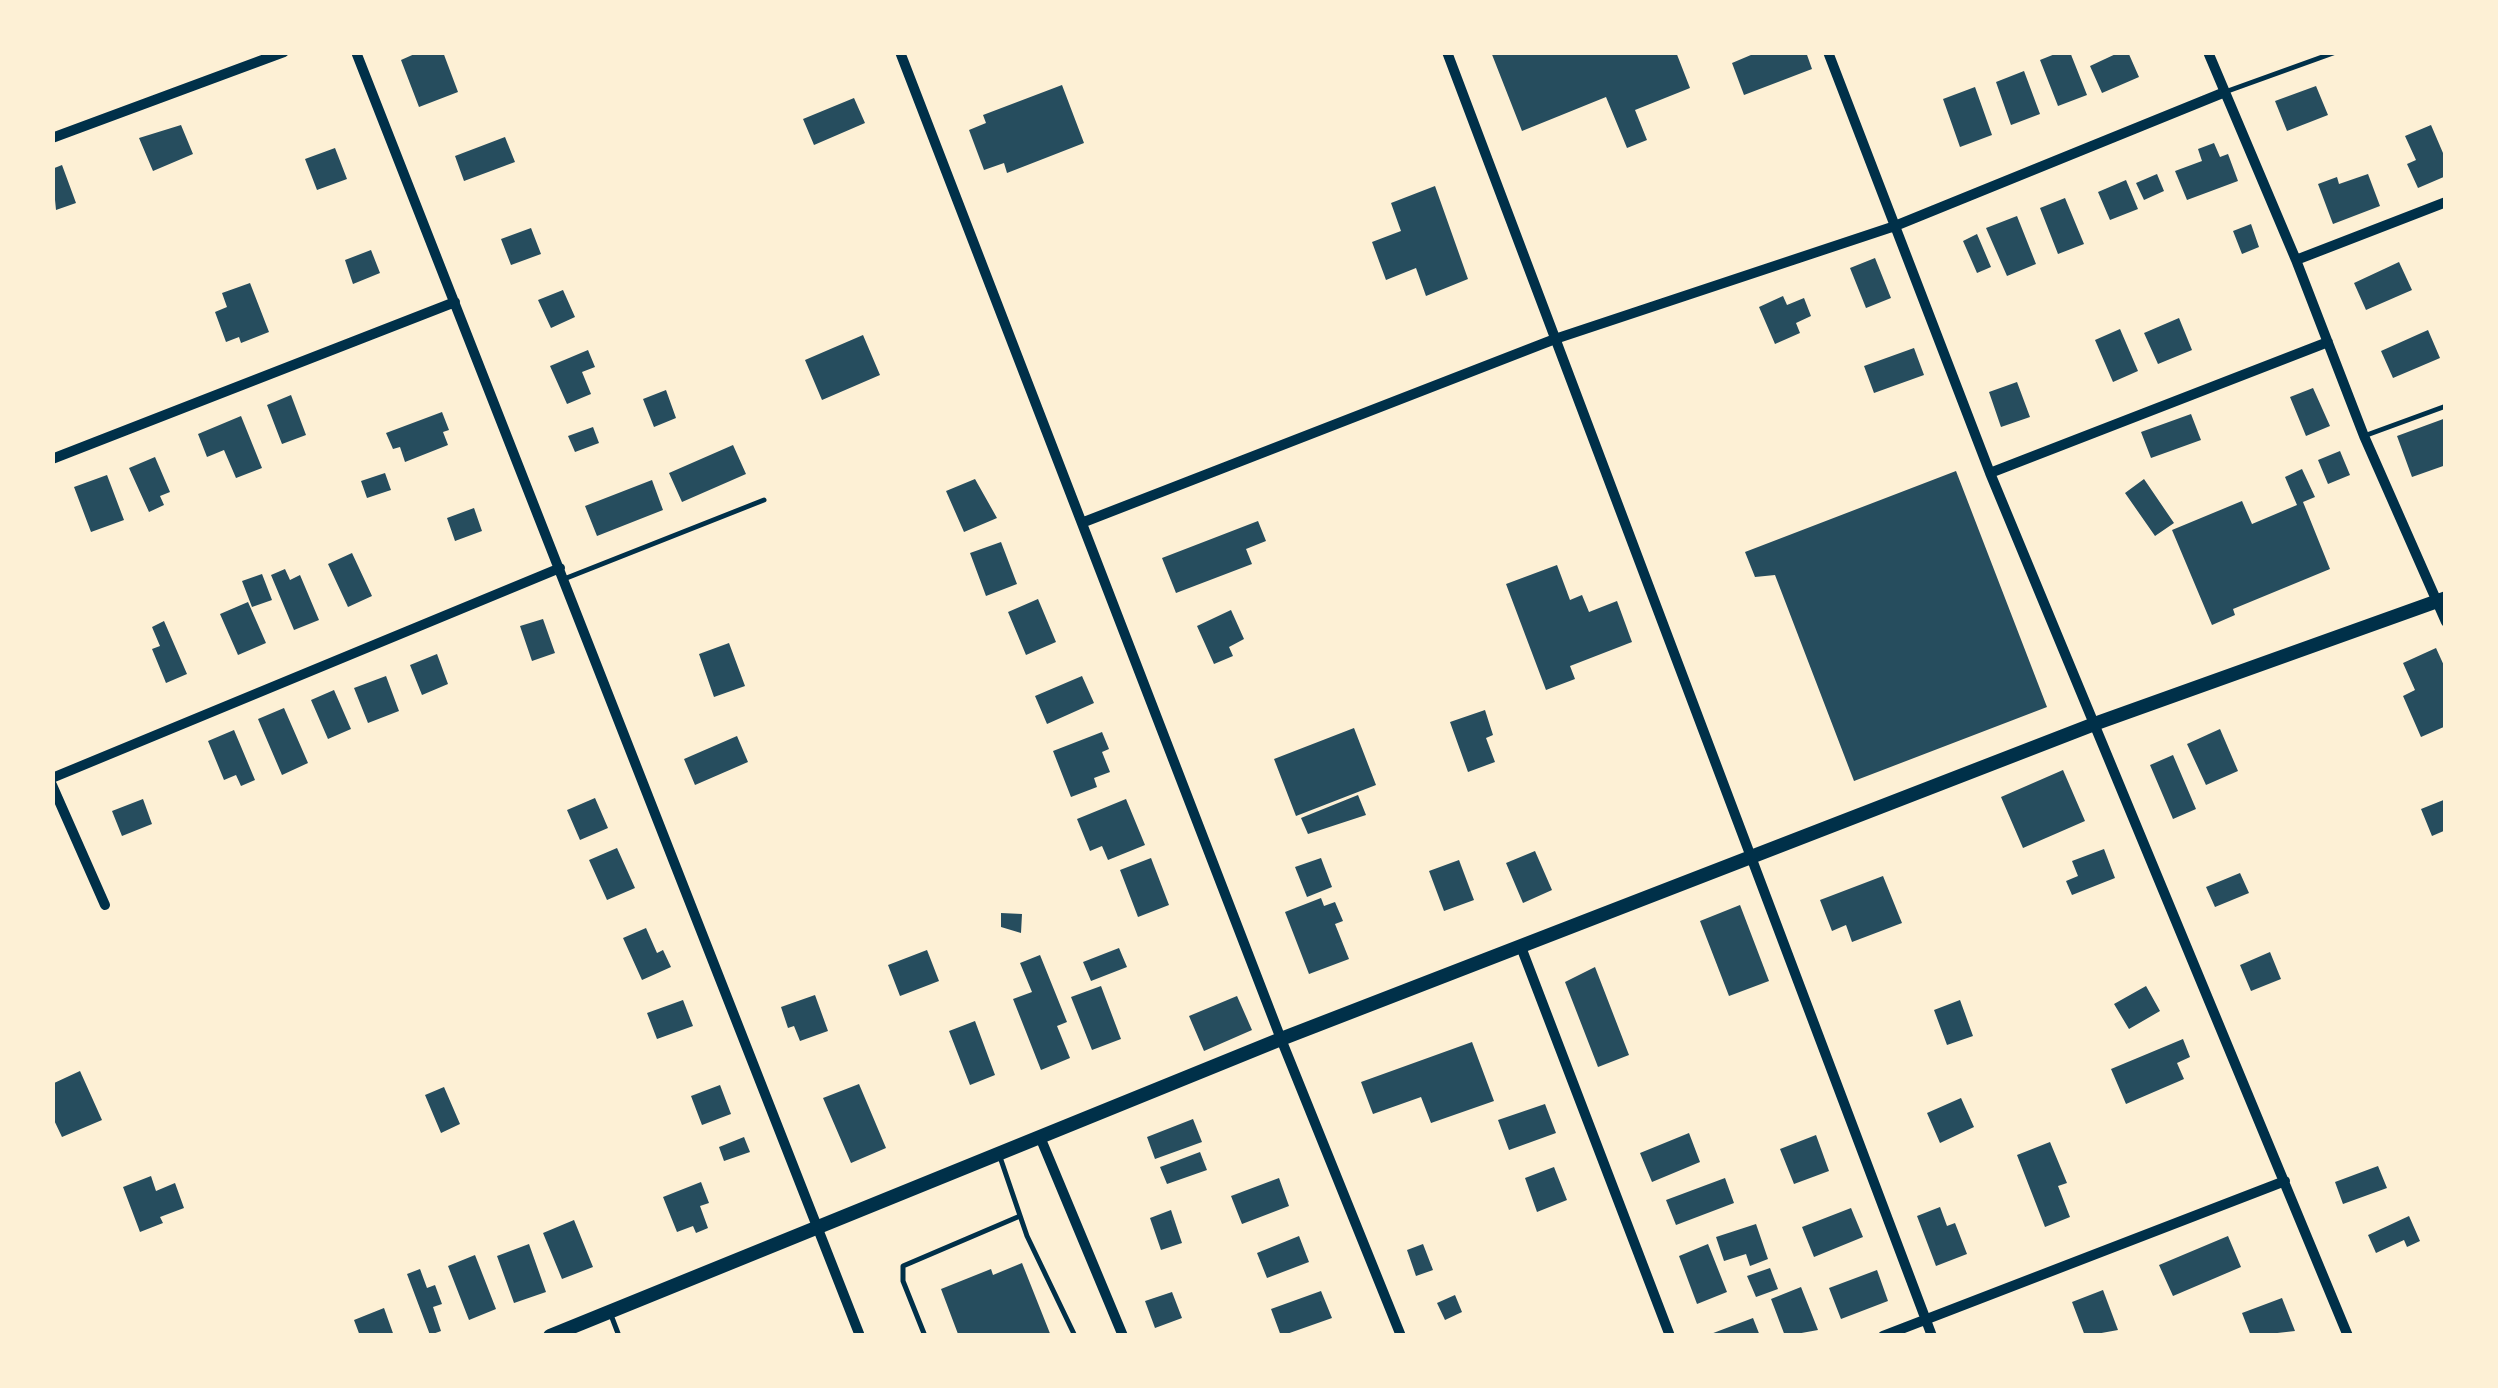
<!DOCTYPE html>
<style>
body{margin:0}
#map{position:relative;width:2498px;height:1388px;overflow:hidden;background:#fdf0d5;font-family:Jost,sans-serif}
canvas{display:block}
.frame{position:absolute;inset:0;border:55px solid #fdf0d5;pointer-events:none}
</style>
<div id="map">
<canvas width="2498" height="1388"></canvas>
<div class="frame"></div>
</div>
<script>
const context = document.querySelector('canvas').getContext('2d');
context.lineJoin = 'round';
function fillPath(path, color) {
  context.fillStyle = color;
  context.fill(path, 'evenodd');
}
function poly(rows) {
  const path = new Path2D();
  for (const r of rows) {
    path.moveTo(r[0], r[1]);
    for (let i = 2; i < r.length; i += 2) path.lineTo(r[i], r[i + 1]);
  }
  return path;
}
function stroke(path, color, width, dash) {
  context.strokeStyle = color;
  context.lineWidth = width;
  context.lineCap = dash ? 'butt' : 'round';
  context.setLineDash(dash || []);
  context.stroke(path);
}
const building = poly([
 [419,52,443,52,458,92,419,107,401,60],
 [1491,52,1676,52,1690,88,1635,110,1647,140,1627,148,1606,97,1522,131],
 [1758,52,1806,52,1812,69,1744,95,1732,63],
 [2060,52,2070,52,2087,95,2058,106,2040,60],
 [2120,52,2128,52,2139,77,2102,93,2090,66],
 [2024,71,2040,114,2011,125,1996,82],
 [1062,85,1084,143,1007,173,1004,163,984,170,969,130,986,123,983,115],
 [2316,86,2328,115,2287,131,2275,101],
 [1975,87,1992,135,1960,147,1943,99],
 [854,98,865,123,814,145,803,119],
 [181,125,193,154,153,171,139,138],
 [2431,125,2446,160,2446,176,2418,188,2407,164,2416,160,2405,136],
 [505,137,515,162,464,181,455,156],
 [2214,143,2220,157,2228,154,2238,181,2187,200,2175,171,2202,161,2198,149],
 [335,148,347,179,317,190,305,159],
 [62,165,76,203,56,210,52,169],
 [2157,174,2164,191,2144,200,2136,183],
 [2368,174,2380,206,2333,224,2318,184,2337,177,2339,184],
 [2126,180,2138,209,2110,220,2098,192],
 [1435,186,1468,279,1426,296,1416,268,1386,280,1372,242,1401,231,1391,203],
 [2065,198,2084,244,2058,254,2040,208],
 [2017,216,2036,264,2007,276,1986,228],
 [2251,224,2259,247,2242,254,2233,231],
 [531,228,541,254,511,265,501,239],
 [1977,234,1991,267,1977,273,1963,241],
 [371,250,380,273,353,284,345,260],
 [1875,258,1891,298,1866,308,1850,268],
 [2399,262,2412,290,2366,310,2354,283],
 [250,283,269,332,241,343,239,337,226,342,215,312,227,307,222,293],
 [563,290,575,317,551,328,538,300],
 [1783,296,1787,305,1804,298,1811,316,1796,323,1800,333,1775,344,1759,307],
 [2179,318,2192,350,2158,364,2144,333],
 [2120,329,2138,371,2113,382,2095,340],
 [2428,330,2440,358,2393,378,2381,351],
 [863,335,880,375,822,400,805,360],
 [1914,348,1924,375,1874,393,1864,366],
 [588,350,595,367,582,372,591,394,567,404,550,366],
 [2017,382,2030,417,2001,427,1989,392],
 [2313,388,2330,426,2306,436,2290,397],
 [666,390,676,418,654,427,643,399],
 [291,395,306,435,282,444,267,405],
 [442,412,449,430,443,432,448,445,405,462,400,447,393,449,386,433],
 [2191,414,2201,440,2151,458,2141,432],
 [241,416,262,468,236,478,224,450,207,457,198,434],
 [2446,418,2446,465,2412,477,2397,436],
 [593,427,599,443,575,452,568,436],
 [733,445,746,474,682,502,669,473],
 [2340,451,2350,475,2328,484,2318,460],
 [155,457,170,492,160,496,164,505,149,512,129,468],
 [2302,469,2315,497,2303,502,2330,569,2233,609,2235,615,2212,625,2172,530,2242,501,2252,524,2297,505,2285,477],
 [1956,471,2047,707,1854,781,1775,575,1755,577,1745,552],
 [385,473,391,490,367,498,361,481],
 [107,475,124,520,91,532,74,487],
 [975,479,997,518,964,532,946,491],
 [2144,479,2174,523,2155,536,2125,493],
 [652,480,663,510,597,536,585,506],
 [474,508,482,531,455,541,447,518],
 [1258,521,1266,541,1246,549,1252,564,1176,593,1162,558],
 [1001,542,1017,584,986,596,970,553],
 [352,553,372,596,348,607,328,564],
 [1557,565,1570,600,1582,595,1589,612,1617,601,1632,642,1570,666,1575,679,1546,690,1506,584],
 [285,569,290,580,300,575,319,620,294,630,271,575],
 [262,574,272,600,252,607,242,581],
 [1038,599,1056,642,1026,655,1008,612],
 [248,602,266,643,238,655,220,614],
 [1231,610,1244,639,1229,647,1233,656,1214,664,1197,626],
 [543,619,555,653,532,661,520,626],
 [164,621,187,674,166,683,152,649,160,646,152,627],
 [729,643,745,686,714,697,699,654],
 [2436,648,2446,670,2446,726,2421,737,2403,696,2415,690,2403,663],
 [437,654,448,684,422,695,410,665],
 [386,676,399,711,368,723,354,688],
 [1082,676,1094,703,1047,724,1035,696],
 [334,690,351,729,328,739,311,700],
 [284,708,308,763,282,775,258,719],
 [1485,710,1493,735,1486,738,1495,762,1468,772,1450,722],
 [1354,728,1376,785,1296,816,1274,759],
 [2220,729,2238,771,2206,785,2187,744],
 [234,730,255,780,241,786,236,775,224,780,208,741],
 [1102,732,1109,749,1102,752,1110,772,1094,778,1097,787,1071,797,1053,751],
 [737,736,748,762,695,785,684,759],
 [2173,755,2196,809,2173,819,2150,765],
 [2063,770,2085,821,2023,848,2001,797],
 [1358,795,1366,815,1308,834,1301,818],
 [595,798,608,828,580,840,567,810],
 [143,799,152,824,122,836,112,811],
 [1126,799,1145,845,1108,860,1102,846,1090,851,1077,819],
 [2446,799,2446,830,2432,836,2421,809],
 [617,848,635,888,607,900,589,860],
 [2104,849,2115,878,2072,895,2066,881,2078,876,2072,861],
 [1535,851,1552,890,1523,903,1506,863],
 [1151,858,1169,905,1138,917,1120,870],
 [1321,858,1332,887,1307,897,1295,867],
 [1459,860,1474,900,1444,911,1429,871],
 [2240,873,2249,893,2215,907,2206,887],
 [1883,876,1902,923,1852,942,1846,925,1832,931,1820,900],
 [1321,898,1324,906,1335,902,1343,921,1335,924,1349,959,1309,974,1285,912],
 [1740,905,1769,981,1729,996,1700,921],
 [1001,913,1022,914,1021,933,1001,927],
 [646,928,657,953,663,950,671,967,642,980,623,938],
 [1119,948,1127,967,1091,981,1083,962],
 [927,950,939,981,900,996,888,965],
 [2270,952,2281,979,2251,991,2240,965],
 [1040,955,1067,1022,1057,1026,1070,1058,1041,1070,1013,999,1032,992,1020,963],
 [1595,967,1629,1055,1598,1067,1565,982],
 [1101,986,1121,1039,1092,1050,1071,997],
 [2146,986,2160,1011,2129,1029,2114,1004],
 [815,995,828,1031,800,1041,794,1026,788,1028,781,1007],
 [1237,996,1252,1030,1204,1051,1189,1016],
 [683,1000,693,1026,657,1039,647,1013],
 [1960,1000,1973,1036,1947,1045,1934,1010],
 [975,1021,995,1075,970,1085,949,1031],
 [2183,1039,2190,1057,2177,1063,2184,1079,2126,1104,2111,1069],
 [1472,1042,1494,1101,1431,1123,1421,1097,1373,1114,1361,1082],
 [80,1071,102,1120,62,1137,52,1116,52,1084],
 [859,1084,886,1148,851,1163,823,1098],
 [720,1085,731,1114,702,1125,691,1096],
 [444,1087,460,1124,441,1133,425,1095],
 [1961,1098,1974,1127,1940,1143,1927,1113],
 [1545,1104,1556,1133,1509,1150,1498,1120],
 [1193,1119,1202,1142,1155,1159,1147,1137],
 [1689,1133,1700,1162,1652,1182,1640,1153],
 [1816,1135,1829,1171,1794,1184,1780,1149],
 [744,1137,750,1152,724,1161,719,1147],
 [2050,1142,2067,1183,2058,1186,2070,1217,2045,1227,2017,1155],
 [1200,1152,1207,1170,1167,1184,1160,1167],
 [2378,1166,2387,1188,2343,1204,2335,1182],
 [1554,1167,1567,1200,1537,1212,1525,1178],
 [151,1176,156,1191,175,1183,184,1208,160,1217,163,1223,140,1232,123,1187],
 [1279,1178,1289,1206,1242,1224,1231,1196],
 [1725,1178,1734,1203,1676,1225,1666,1200],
 [701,1182,709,1203,700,1206,708,1228,696,1233,693,1226,677,1232,663,1197],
 [1940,1207,1947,1226,1955,1223,1967,1254,1936,1266,1917,1216],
 [1851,1208,1863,1237,1814,1257,1802,1227],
 [1171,1210,1182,1243,1161,1250,1150,1218],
 [2409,1216,2420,1241,2407,1247,2404,1240,2376,1253,2368,1235],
 [574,1220,593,1267,562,1279,543,1233],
 [1756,1224,1768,1259,1750,1266,1746,1254,1724,1261,1716,1237],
 [1299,1236,1309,1262,1267,1278,1257,1253],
 [2228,1236,2241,1267,2173,1296,2159,1265],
 [529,1244,546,1292,514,1303,497,1256],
 [1423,1244,1433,1270,1416,1276,1407,1250],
 [1708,1244,1727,1292,1697,1304,1679,1256],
 [475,1255,496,1309,469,1320,448,1266],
 [1022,1263,1051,1336,958,1334,941,1289,991,1269,993,1275],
 [1770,1268,1778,1289,1756,1297,1747,1276],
 [420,1269,427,1288,435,1285,442,1304,433,1307,441,1331,430,1335,407,1274],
 [1877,1270,1888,1301,1841,1319,1829,1288],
 [1801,1287,1818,1330,1785,1336,1771,1299],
 [2103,1290,2118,1330,2085,1336,2072,1302],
 [1321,1291,1332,1318,1281,1336,1271,1309],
 [1172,1292,1182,1318,1155,1328,1145,1301],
 [1455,1295,1462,1312,1445,1320,1437,1303],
 [2282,1298,2295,1331,2251,1336,2242,1313],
 [384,1308,394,1336,360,1336,354,1320],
 [1753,1318,1760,1336,1708,1336,1708,1335]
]);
const service = poly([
 [2225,92,2336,52],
 [2364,436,2446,406],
 [564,579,764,500],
 [1000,1157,1027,1236,1075,1336],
 [611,1315,619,1336],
 [925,1336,903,1281,903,1266,1020,1216]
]);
const minor = poly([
 [356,52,860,1336],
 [900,52,1281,1039,1401,1336],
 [1447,52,1932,1336],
 [1828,52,1990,473,2348,1336],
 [2208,52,2296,260,2364,436,2446,622],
 [52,138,284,52],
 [2296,260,2446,202],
 [52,459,455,302],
 [1990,473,2328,342],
 [1084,522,1555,339,1895,226,2225,92],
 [52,778,560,568],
 [52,785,105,905],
 [1521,947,1670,1336],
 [1040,1137,1123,1336],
 [1883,1336,2285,1181]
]);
const secondary = poly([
 [550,1336,1281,1039,2097,723,2446,598]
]);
fillPath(building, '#264d5e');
stroke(service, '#003049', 5);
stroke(minor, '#003049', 10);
stroke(secondary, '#003049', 14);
</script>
